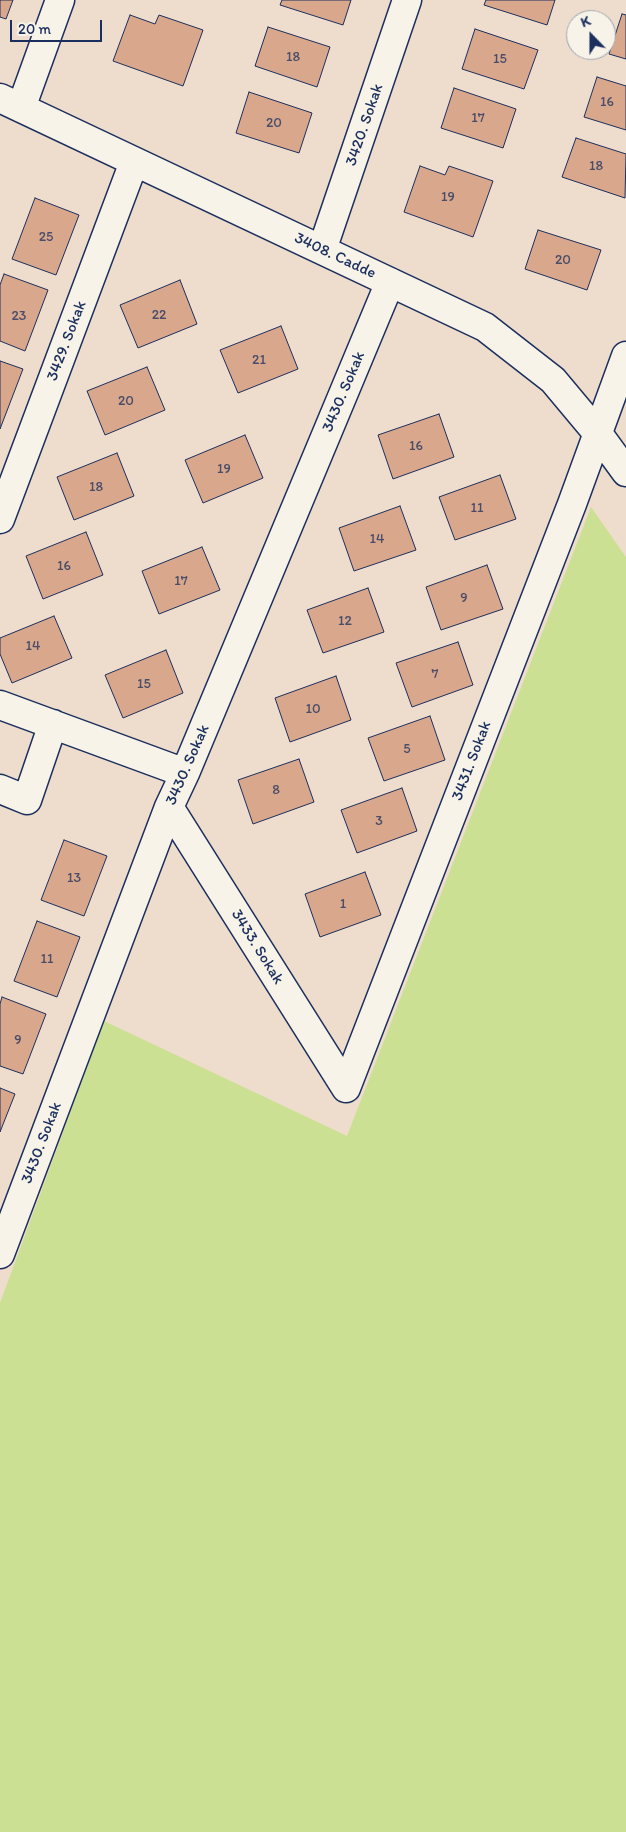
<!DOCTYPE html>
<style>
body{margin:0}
#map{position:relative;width:626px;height:1832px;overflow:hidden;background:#eedccc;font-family:Itim,sans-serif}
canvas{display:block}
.north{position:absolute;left:566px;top:10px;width:50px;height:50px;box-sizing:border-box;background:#f7f3e8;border:1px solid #9fa5b1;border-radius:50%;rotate:338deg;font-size:14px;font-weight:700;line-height:20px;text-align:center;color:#1b2f5e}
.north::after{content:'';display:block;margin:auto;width:18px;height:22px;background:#1b2f5e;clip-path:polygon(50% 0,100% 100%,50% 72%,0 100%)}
.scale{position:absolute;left:10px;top:20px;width:92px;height:22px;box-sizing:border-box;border:2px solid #1b2f5e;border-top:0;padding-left:6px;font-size:15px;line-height:18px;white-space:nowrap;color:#1b2f5e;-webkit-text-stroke:4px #f7f3e8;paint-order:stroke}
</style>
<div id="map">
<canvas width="626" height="1832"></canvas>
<div class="north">K</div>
<div class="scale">20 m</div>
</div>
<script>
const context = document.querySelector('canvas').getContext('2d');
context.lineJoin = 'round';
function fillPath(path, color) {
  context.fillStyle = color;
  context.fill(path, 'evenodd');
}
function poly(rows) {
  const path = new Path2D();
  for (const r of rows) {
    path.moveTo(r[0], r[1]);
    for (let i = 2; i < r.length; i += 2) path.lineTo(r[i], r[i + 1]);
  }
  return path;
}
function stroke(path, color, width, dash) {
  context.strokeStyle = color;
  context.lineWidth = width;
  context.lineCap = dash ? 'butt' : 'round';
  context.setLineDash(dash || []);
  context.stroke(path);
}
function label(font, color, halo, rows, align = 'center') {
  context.font = font + ' Itim,sans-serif';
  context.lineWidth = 4;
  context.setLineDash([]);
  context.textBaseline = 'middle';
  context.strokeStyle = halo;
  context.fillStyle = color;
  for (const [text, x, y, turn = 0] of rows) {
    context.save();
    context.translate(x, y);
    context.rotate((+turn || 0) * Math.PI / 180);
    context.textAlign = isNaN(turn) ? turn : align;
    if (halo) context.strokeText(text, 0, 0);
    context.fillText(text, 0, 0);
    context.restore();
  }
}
const green = poly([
 [591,507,626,557,626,1832,0,1832,0,1303,104,1021,347,1136]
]);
const building = poly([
 [0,0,13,0,6,19,0,17,0,0],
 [282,0,351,0,343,25,280,5,282,0],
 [486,0,555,0,547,25,484,5,486,0],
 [622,14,626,15,626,59,609,54,622,14],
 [130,15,155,24,159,15,203,30,183,86,113,61,130,15],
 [268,27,330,47,317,87,255,66,268,27],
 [475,29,538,50,524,89,462,69,475,29],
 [597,77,626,86,626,130,584,117,597,77],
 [454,88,516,109,503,148,441,128,454,88],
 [249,92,312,113,299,153,236,133,249,92],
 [576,138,626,154,625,198,562,177,576,138],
 [420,166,445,175,449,166,493,181,473,237,404,212,420,166],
 [35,198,79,215,56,275,12,259,35,198],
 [538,230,601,250,587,290,525,269,538,230],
 [4,274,48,290,25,351,0,341,0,285,4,274],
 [180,280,197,324,138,348,120,305,180,280],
 [281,326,298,369,238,393,220,350,281,326],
 [0,361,23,369,0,429,0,361],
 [147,367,165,410,105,435,87,391,147,367],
 [439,414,454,457,393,479,378,435,439,414],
 [245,435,263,478,203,503,185,460,245,435],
 [117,453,134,496,74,520,57,477,117,453],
 [500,475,516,519,455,540,439,497,500,475],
 [400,506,416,550,354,571,339,528,400,506],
 [86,532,103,575,43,599,26,556,86,532],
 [202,547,220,590,159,614,142,571,202,547],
 [487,565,503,609,441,630,426,587,487,565],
 [368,588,384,632,323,653,307,610,368,588],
 [54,616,72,658,12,683,0,654,0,638,54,616],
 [458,642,473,685,412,707,396,663,458,642],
 [166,650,183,693,123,718,105,675,166,650],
 [336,676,351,720,290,742,275,698,336,676],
 [430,716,445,760,384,781,368,738,430,716],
 [299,759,314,802,253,824,238,780,299,759],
 [402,788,417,831,357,853,341,810,402,788],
 [64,840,107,856,84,916,41,900,64,840],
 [365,872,381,915,320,937,305,894,365,872],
 [37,921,80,937,57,997,14,981,37,921],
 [2,997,46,1014,23,1074,0,1066,0,1004,2,997],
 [0,1088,15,1094,0,1132,0,1088]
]);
const minor = poly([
 [0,98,485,327,553,380,599,435,626,472],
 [21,108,60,0],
 [322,250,407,0],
 [0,519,134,162],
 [0,705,185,773],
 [0,789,27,800,53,724],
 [169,807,346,1088],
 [346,1088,572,504,626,356],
 [0,1254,169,807,185,773,390,282]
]);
const numberNames = [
 ["18",293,57],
 ["15",500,59],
 ["16",607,102],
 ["17",478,118],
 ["20",274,123],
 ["18",596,166],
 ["19",448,197],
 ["25",46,237],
 ["20",563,260],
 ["22",159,315],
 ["23",19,316],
 ["21",259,360],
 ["20",126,401],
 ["16",416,446],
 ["19",224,469],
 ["18",96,487],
 ["11",477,508],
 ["14",377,539],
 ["16",64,566],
 ["17",181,581],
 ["9",464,598],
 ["12",345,621],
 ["14",33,646],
 ["7",435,674],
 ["15",144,684],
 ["10",313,709],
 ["5",407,749],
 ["8",276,790],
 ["3",379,821],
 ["13",74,878],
 ["1",343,904],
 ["11",47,959],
 ["9",18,1040]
];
const streetNames = [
 ["3420. Sokak",365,125,-71],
 ["3408. Cadde",335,256,25],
 ["3429. Sokak",67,341,-69],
 ["3430. Sokak",344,392,-67],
 ["3431. Sokak",472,761,-69],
 ["3430. Sokak",188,765,-66],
 ["3433. Sokak",257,947,58],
 ["3430. Sokak",42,1143,-69]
];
fillPath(green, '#cce094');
fillPath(building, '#d9a78b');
stroke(building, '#1b2f5e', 1);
stroke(minor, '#1b2f5e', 31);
stroke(minor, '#f7f3e8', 28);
label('14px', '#4a4d69', null, numberNames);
label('16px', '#1b2f5e', '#f7f3e8', streetNames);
</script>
